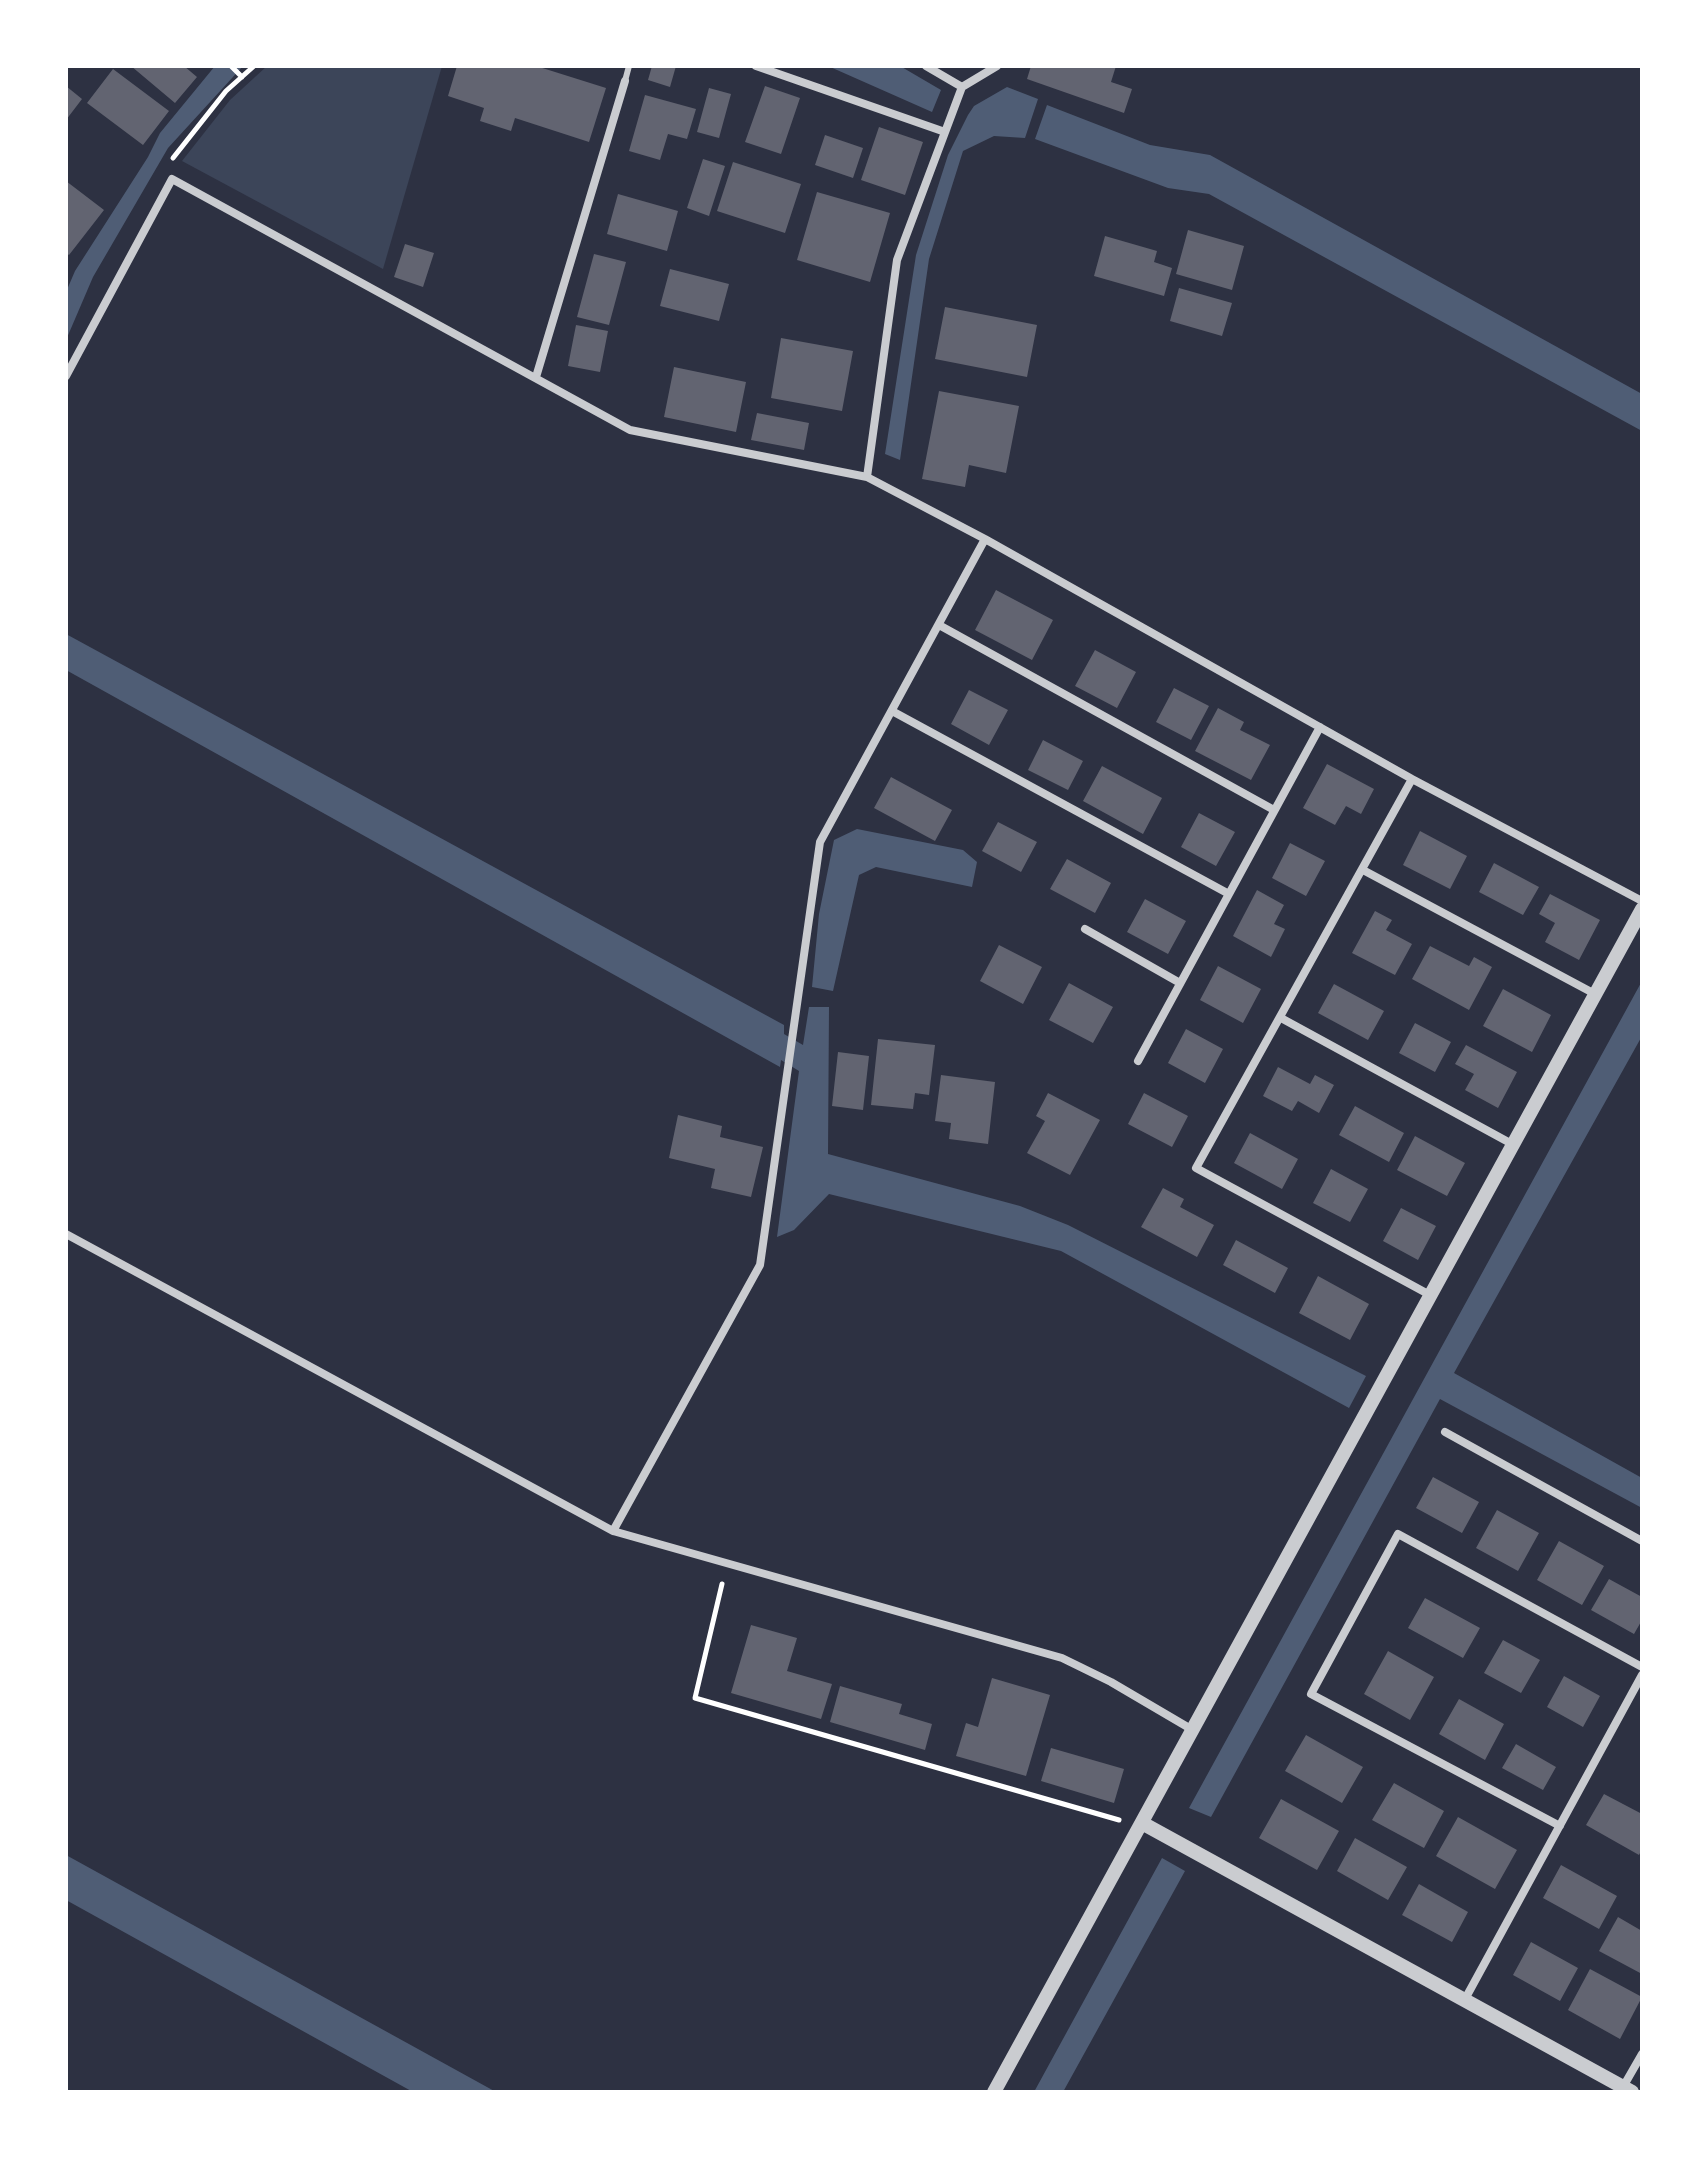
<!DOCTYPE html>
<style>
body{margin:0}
#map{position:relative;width:1708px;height:2158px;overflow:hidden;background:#2d3142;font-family:"Sofia Sans Condensed",sans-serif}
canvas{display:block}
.frame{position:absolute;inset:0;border:68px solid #fff;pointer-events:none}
</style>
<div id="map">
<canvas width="1708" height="2158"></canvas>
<div class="frame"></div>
</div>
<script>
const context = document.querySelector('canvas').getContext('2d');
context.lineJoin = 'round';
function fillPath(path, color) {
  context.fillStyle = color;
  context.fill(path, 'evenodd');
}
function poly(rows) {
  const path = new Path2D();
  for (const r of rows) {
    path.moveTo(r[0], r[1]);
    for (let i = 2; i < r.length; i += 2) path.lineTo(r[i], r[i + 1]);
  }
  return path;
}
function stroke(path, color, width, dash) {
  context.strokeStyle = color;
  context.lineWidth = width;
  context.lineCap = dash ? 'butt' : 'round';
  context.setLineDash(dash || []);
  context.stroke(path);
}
const green = poly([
 [267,66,442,66,383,269,182,161,230,100]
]);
const water = poly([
 [215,66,243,66,168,148,93,277,66,340,66,292,75,271,148,157,160,133],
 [828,66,900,66,941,90,932,112],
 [1007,87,1038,99,1025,138,994,136,963,151,929,259,900,460,885,454,916,255,948,155,968,115,974,106],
 [1047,105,1150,145,1210,155,1642,394,1642,431,1209,194,1168,188,1035,139],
 [66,634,784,1025,784,1034,803,1045,809,1007,829,1007,828,1154,1020,1206,1068,1225,1366,1376,1349,1408,1061,1251,829,1194,794,1230,777,1237,799,1071,781,1060,780,1067,66,670],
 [857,829,963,850,977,862,972,887,876,867,859,875,833,991,812,987,819,914,834,840],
 [1642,981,1642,1036,1454,1373,1642,1478,1642,1508,1440,1399,1211,1817,1189,1808],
 [66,1855,496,2092,413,2092,66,1900],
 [1162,1858,1185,1871,1063,2092,1034,2092]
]);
const building = poly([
 [131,66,184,66,197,77,175,103],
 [457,66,536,66,606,88,589,142,515,118,511,131,480,121,484,108,448,96],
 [652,66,676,66,670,87,648,80],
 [1031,66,1116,66,1111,82,1132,89,1124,113,1027,79],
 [113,69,169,111,143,145,87,103],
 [66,86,82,99,66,120],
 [765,86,800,98,781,154,745,142],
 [709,88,731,94,719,138,697,132],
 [645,95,696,109,687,139,668,134,660,160,629,151],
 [879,127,923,142,905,195,861,180],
 [825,135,863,148,853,178,815,165],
 [703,159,725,166,709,216,687,208],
 [733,162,801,184,785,233,717,211],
 [66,181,104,210,69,255,66,253],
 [817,192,890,213,870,282,797,260],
 [618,194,678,211,667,251,607,234],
 [1188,230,1244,246,1232,290,1176,274],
 [1105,236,1157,251,1154,262,1172,268,1164,296,1094,276],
 [405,244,434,253,423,287,394,277],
 [594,254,626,262,609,325,577,317],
 [670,269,729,284,719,321,660,306],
 [1179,288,1232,303,1222,336,1170,321],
 [945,307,1037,325,1027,377,935,359],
 [576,325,608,331,600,372,568,366],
 [781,338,853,351,842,411,771,398],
 [674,367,746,382,736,432,664,417],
 [939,391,1019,406,1006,473,969,465,965,487,922,479],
 [757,413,809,423,804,450,751,440],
 [996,590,1053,620,1032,660,975,630],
 [1095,650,1136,672,1117,708,1075,686],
 [1174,688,1209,706,1191,740,1156,722],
 [969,690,1008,710,989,745,951,724],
 [1218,708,1244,722,1240,730,1270,745,1251,780,1195,751],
 [1043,740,1083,761,1068,790,1028,770],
 [1327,764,1374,789,1361,814,1346,806,1335,825,1303,808],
 [1102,766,1162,798,1143,834,1083,801],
 [891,777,952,810,935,841,874,808],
 [1199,813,1235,832,1216,866,1181,847],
 [998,822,1037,842,1021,872,982,851],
 [1420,831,1467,856,1450,889,1403,865],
 [1290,843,1325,861,1306,896,1272,878],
 [1067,859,1111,883,1095,913,1050,889],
 [1494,863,1539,887,1523,915,1479,892],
 [1257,890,1284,905,1274,924,1285,929,1271,957,1233,936],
 [1550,894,1600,920,1579,960,1545,942,1555,923,1539,914],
 [1145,899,1186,921,1168,954,1127,932],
 [1375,911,1392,920,1386,930,1412,944,1395,975,1352,953],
 [999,945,1042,967,1023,1004,980,981],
 [1430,946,1469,966,1474,957,1492,967,1469,1010,1412,979],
 [1218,966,1261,989,1243,1023,1200,1000],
 [1069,983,1113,1007,1093,1043,1049,1020],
 [1334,984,1384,1011,1368,1040,1318,1013],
 [1503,989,1551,1015,1532,1052,1483,1026],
 [1415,1023,1451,1042,1435,1072,1399,1053],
 [1186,1029,1223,1049,1205,1083,1168,1063],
 [878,1039,935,1045,929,1095,915,1093,913,1109,871,1105],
 [1466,1045,1517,1072,1498,1108,1465,1090,1474,1074,1455,1064],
 [838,1052,869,1056,863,1110,832,1106],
 [1278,1067,1310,1084,1315,1075,1334,1085,1319,1113,1298,1101,1292,1111,1263,1096],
 [941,1075,995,1082,988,1144,949,1139,951,1123,935,1121],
 [1048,1093,1100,1120,1070,1175,1027,1153,1045,1121,1036,1116],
 [1144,1093,1188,1116,1172,1147,1128,1124],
 [1355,1106,1404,1133,1389,1162,1339,1135],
 [678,1115,722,1126,720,1137,763,1147,751,1197,711,1188,715,1169,669,1158],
 [1250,1133,1298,1159,1282,1189,1234,1163],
 [1415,1136,1465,1163,1447,1196,1397,1170],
 [1331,1169,1368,1189,1350,1222,1313,1203],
 [1163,1188,1184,1199,1180,1207,1214,1225,1197,1257,1141,1227],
 [1401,1208,1436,1226,1418,1260,1383,1241],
 [1236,1240,1288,1268,1275,1293,1223,1265],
 [1318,1276,1369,1304,1350,1340,1299,1313],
 [1433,1477,1479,1502,1462,1533,1416,1508],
 [1497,1510,1539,1533,1518,1571,1476,1548],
 [1559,1541,1604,1566,1582,1605,1537,1580],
 [1609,1579,1642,1597,1642,1620,1634,1634,1591,1610],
 [1425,1598,1480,1628,1463,1658,1408,1628],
 [751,1625,797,1638,787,1671,832,1684,821,1719,731,1693],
 [1503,1640,1540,1660,1521,1693,1484,1673],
 [1388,1651,1434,1677,1410,1720,1364,1694],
 [1564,1676,1600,1696,1583,1727,1547,1707],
 [992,1678,1050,1695,1026,1776,956,1756,966,1723,978,1727],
 [840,1686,902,1704,899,1714,932,1724,925,1750,830,1722],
 [1459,1699,1504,1724,1485,1760,1439,1734],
 [1306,1735,1363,1767,1342,1803,1285,1771],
 [1516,1744,1556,1767,1543,1790,1502,1768],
 [1051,1748,1124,1769,1114,1803,1041,1781],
 [1394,1783,1444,1811,1424,1848,1372,1820],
 [1604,1794,1642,1814,1642,1849,1639,1855,1586,1825],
 [1281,1799,1339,1831,1317,1870,1259,1838],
 [1458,1817,1517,1850,1495,1889,1436,1856],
 [1355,1838,1407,1867,1388,1900,1337,1871],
 [1561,1865,1617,1896,1599,1929,1543,1898],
 [1419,1884,1468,1912,1452,1942,1402,1915],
 [1618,1917,1642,1931,1642,1974,1599,1951],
 [1531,1942,1578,1968,1560,2001,1513,1975],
 [1590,1969,1642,1997,1620,2039,1568,2010]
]);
const path = poly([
 [231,66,242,77],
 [173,158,226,91,254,66],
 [722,1584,695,1698,1119,1820]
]);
const service = poly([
 [625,81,629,66]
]);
const minor = poly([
 [756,66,945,132],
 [926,66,962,87],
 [66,376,172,179,630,430,867,477,985,539,820,842,760,1265,613,1531],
 [536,377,625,81],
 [867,477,897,260,962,87,997,66],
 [985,539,1412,779,1642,901],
 [939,625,1274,810],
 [892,711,1229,894],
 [1412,779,1196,1168,1430,1295],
 [1363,870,1595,994],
 [1085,929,1180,983],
 [1281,1018,1512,1144],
 [1138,1061,1320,727],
 [66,1234,613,1531,1062,1658,1111,1682,1191,1729],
 [1445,1432,1642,1541],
 [1560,1826,1311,1694,1398,1534,1642,1667],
 [1464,2001,1642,1675],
 [1623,2087,1642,2054]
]);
const tertiary = poly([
 [1142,1823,1632,2092],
 [994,2092,1642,909]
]);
fillPath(green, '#3c4559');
fillPath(water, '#4f5d75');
fillPath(building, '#626471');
stroke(path, '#fff', 5);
stroke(service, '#caccd0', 6);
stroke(minor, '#caccd0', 8);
stroke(tertiary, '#caccd0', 14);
</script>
